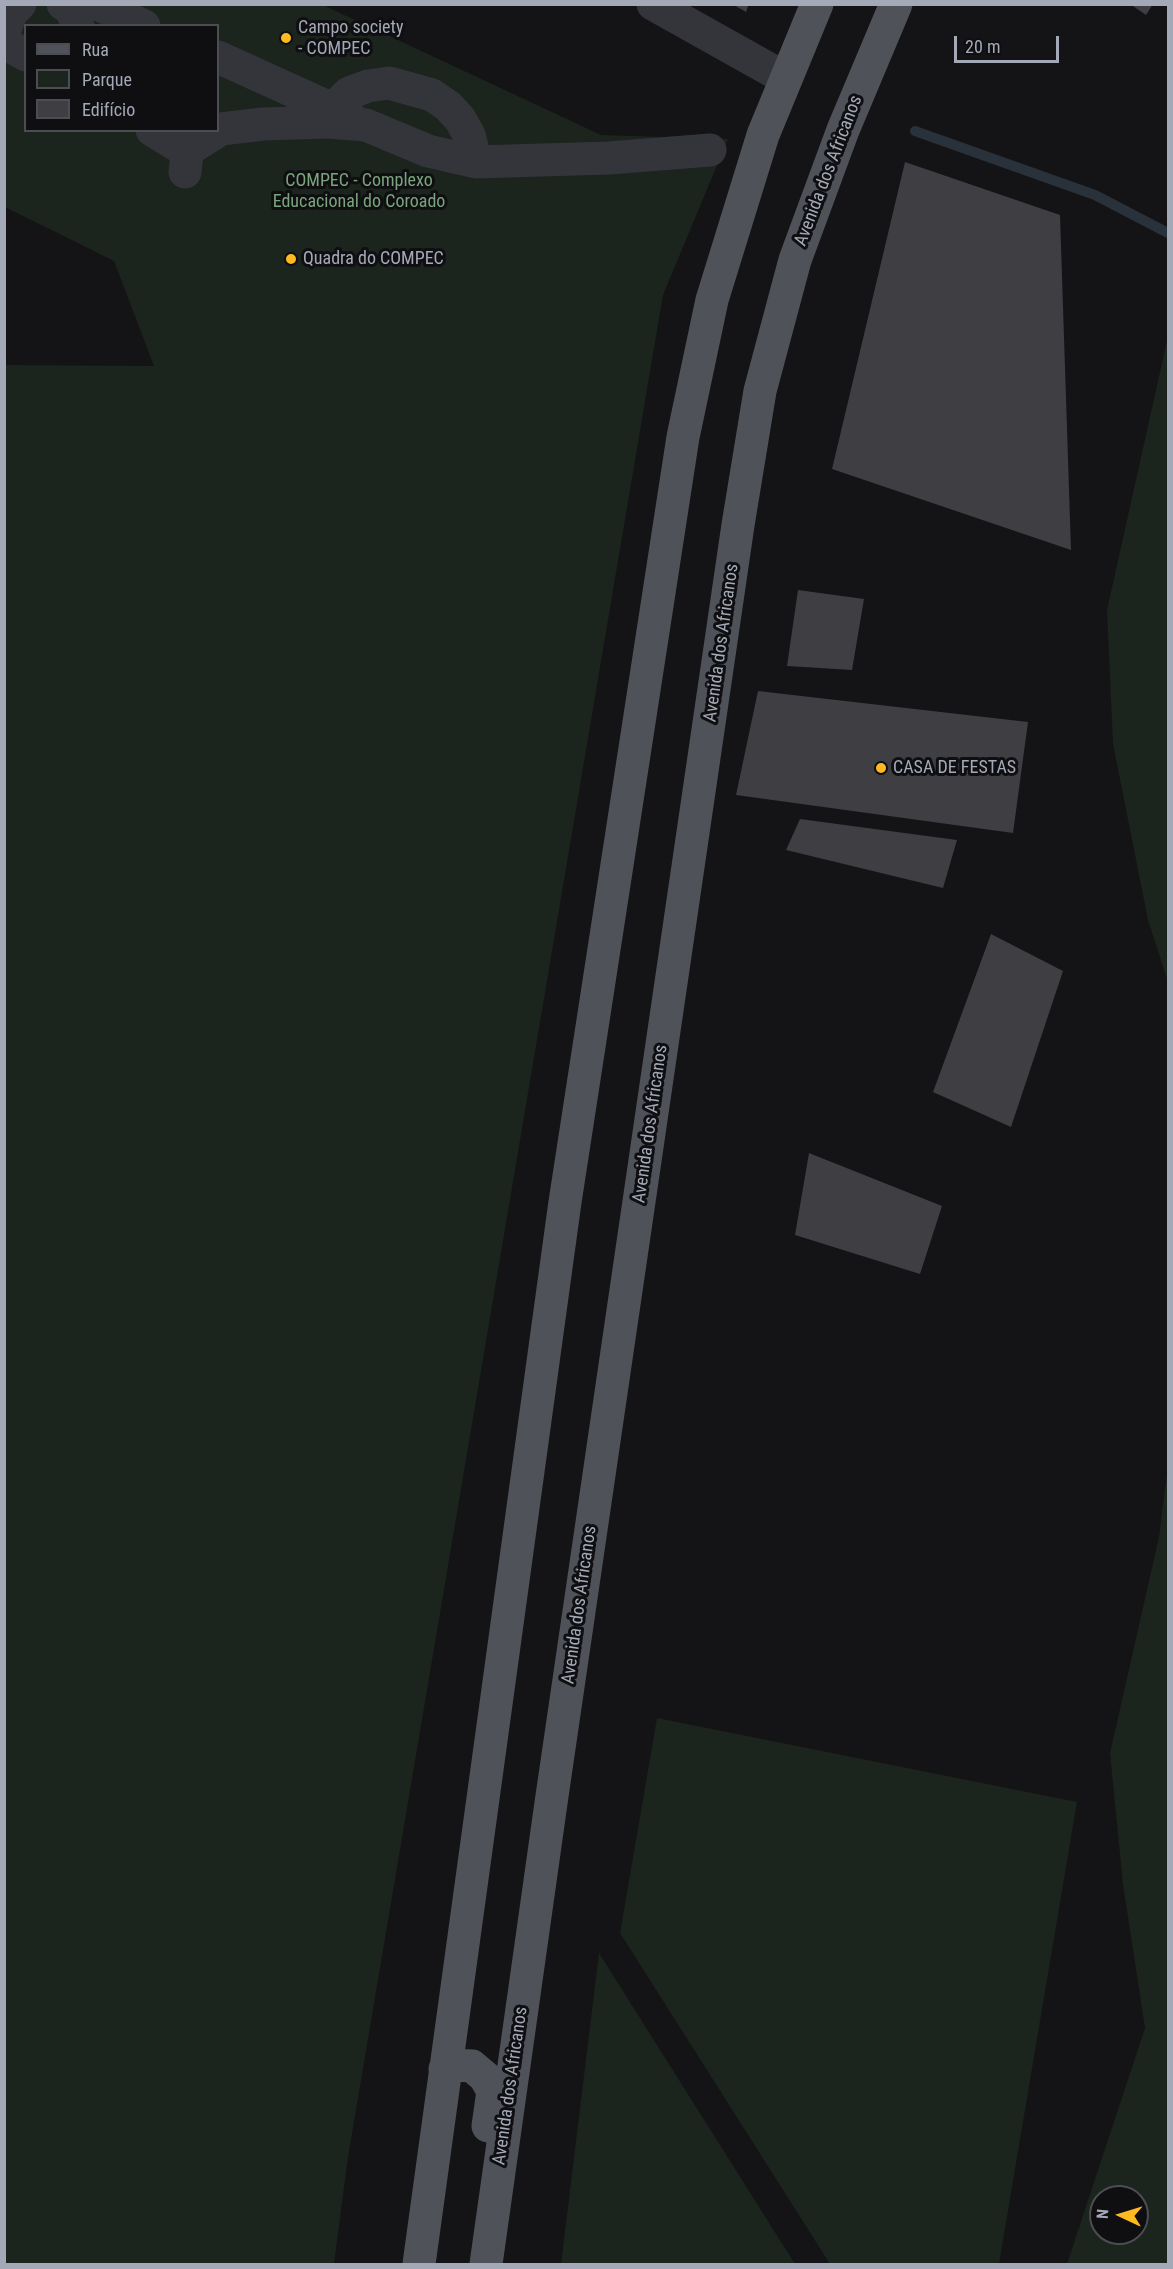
<!DOCTYPE html>
<meta charset="utf-8">
<style>
body{margin:0}
#map{position:relative;width:1173px;height:2269px;overflow:hidden;background:#141416;font-family:"Roboto Condensed",sans-serif}
canvas{display:block}
.frame{position:absolute;inset:0;border:6px solid #a4a9b7;pointer-events:none}
.legend{position:absolute;left:24px;top:24px;width:195px;height:108px;box-sizing:border-box;background:#0f0f11;border:2px solid #4b4d53;margin:0;padding:8px 10px;list-style:none;font-size:18px;color:#a4a9b7}
.legend li{display:flex;align-items:center;gap:12px;height:30px}
.legend b{width:30px;border:2px solid #4b4d53}
.north{position:absolute;left:1089px;top:2185px;width:60px;height:60px;box-sizing:border-box;background:#0f0f11;border:2px solid #4b4d53;border-radius:50%;rotate:274deg;font-size:16px;font-weight:700;line-height:24px;text-align:center;color:#a4a9b7}
.north::after{content:'';display:block;margin:auto;width:21px;height:27px;background:#ffba22;clip-path:polygon(50% 0,100% 100%,50% 72%,0 100%)}
.scale{position:absolute;left:954px;top:36px;width:105px;height:27px;box-sizing:border-box;border:3px solid #a4a9b7;border-top:0;padding-left:8px;font-size:18px;line-height:21px;white-space:nowrap;color:#a4a9b7;-webkit-text-stroke:4px #0f0f11;paint-order:stroke}
</style>
<div id="map">
<canvas width="1173" height="2269"></canvas>
<div class="frame"></div>
<ul class="legend">
<li><b style="height:8px;background:#50525a"></b>Rua</li>
<li><b style="height:16px;background:#1b241d"></b>Parque</li>
<li><b style="height:16px;background:#3e3e43"></b>Edifício</li>
</ul>
<div class="north">N</div>
<div class="scale">20 m</div>
</div>
<script>
const ctx = document.querySelector('canvas').getContext('2d');
ctx.lineJoin = 'round';
function fill(path, color) {
  ctx.fillStyle = color;
  ctx.fill(path, 'evenodd');
}
function poly(rows) {
  const path = new Path2D();
  for (const r of rows) {
    path.moveTo(r[0], r[1]);
    for (let i = 2; i < r.length; i += 2) path.lineTo(r[i], r[i + 1]);
  }
  return path;
}
function strokePath(path, color, width, dash) {
  ctx.strokeStyle = color;
  ctx.lineWidth = width;
  ctx.lineCap = dash ? 'butt' : 'round';
  ctx.setLineDash(dash || []);
  ctx.stroke(path);
}
function write(font, color, halo, rows, align = 'center') {
  ctx.font = font + ' "Roboto Condensed",sans-serif';
  ctx.lineWidth = 6;
  ctx.setLineDash([]);
  ctx.textBaseline = 'middle';
  ctx.strokeStyle = halo;
  ctx.fillStyle = color;
  for (const [text, x, y, turn = 0] of rows) {
    ctx.save();
    ctx.translate(x, y);
    ctx.rotate((+turn || 0) * Math.PI / 180);
    ctx.textAlign = isNaN(turn) ? turn : align;
    if (halo) ctx.strokeText(text, 0, 0);
    ctx.fillText(text, 0, 0);
    ctx.restore();
  }
}
fill(poly([
 [5,5,323,5,601,135,728,139,663,295,348,2157,334,2264,5,2264,4,365,154,366,114,261,5,207],
 [26,26,218,26,218,130,26,130],
 [1168,336,1168,982,1148,920,1113,744,1107,610],
 [1168,1465,1168,2264,1067,2264,1145,2028,1123,1884,1110,1753,1159,1537],
 [1101,2197,1137,2197,1137,2233,1101,2233],
 [657,1718,1077,1802,999,2264,830,2264,620,1933],
 [599,1953,795,2264,561,2264]
]), '#1b241d');
strokePath(poly([
 [915,131,1095,195,1168,233]
]), '#29323b', 10);
fill(poly([
 [732,4,749,4,746,12],
 [1130,4,1153,4,1146,15],
 [905,162,1060,215,1071,550,832,469],
 [798,590,864,599,852,670,787,666],
 [758,691,1028,722,1013,833,736,795],
 [800,819,957,840,943,888,786,850],
 [991,934,1063,971,1011,1127,933,1092],
 [809,1153,942,1206,920,1274,795,1235]
]), '#3e3e43');
strokePath(poly([
 [63,4,71,9,78,26],
 [98,4,144,26],
 [653,4,785,78],
 [4,32,11,13,20,4],
 [4,43,26,55],
 [218,57,350,117],
 [332,109,349,93,368,86,389,83,432,95,448,106,460,119,469,135,476,162],
 [152,130,183,149,187,154],
 [185,172,187,154,191,148,221,129,263,124,328,122,366,125,428,151,476,162,609,158,710,150]
]), '#34353b', 33);
strokePath(poly([
 [445,2069,454,2065,472,2066,485,2077,493,2091,488,2126],
 [419,2264,565,1202,683,437,712,300,763,135,817,4],
 [486,2264,552,1796,738,525,760,391,795,260,843,130,896,4]
]), '#50525a', 33);
for (const [x, y, r, color] of [
 [286,38,6,"#ffba22"],
 [291,259,6,"#ffba22"],
 [881,768,6,"#ffba22"]
]) {
  const dot = new Path2D();
  dot.arc(x, y, r, 0, 2 * Math.PI);
  ctx.fillStyle = color;
  ctx.fill(dot);
  strokePath(dot, '#0f0f11', 2);
}
write('18px', '#a4a9b7', '#0f0f11', [
 ["Campo society",298,28],
 ["- COMPEC",298,49],
 ["Quadra do COMPEC",303,259],
 ["CASA DE FESTAS",893,768]
], 'left');
write('18px', '#a4a9b7', '#0f0f11', [
 ["Avenida dos Africanos",829,171,-69],
 ["Avenida dos Africanos",722,643,-82],
 ["Avenida dos Africanos",651,1124,-82],
 ["Avenida dos Africanos",580,1605,-82],
 ["Avenida dos Africanos",511,2086,-82]
]);
write('18px', '#79a47d', '#0f0f11', [
 ["COMPEC - Complexo",359,181],
 ["Educacional do Coroado",359,202]
]);
</script>
